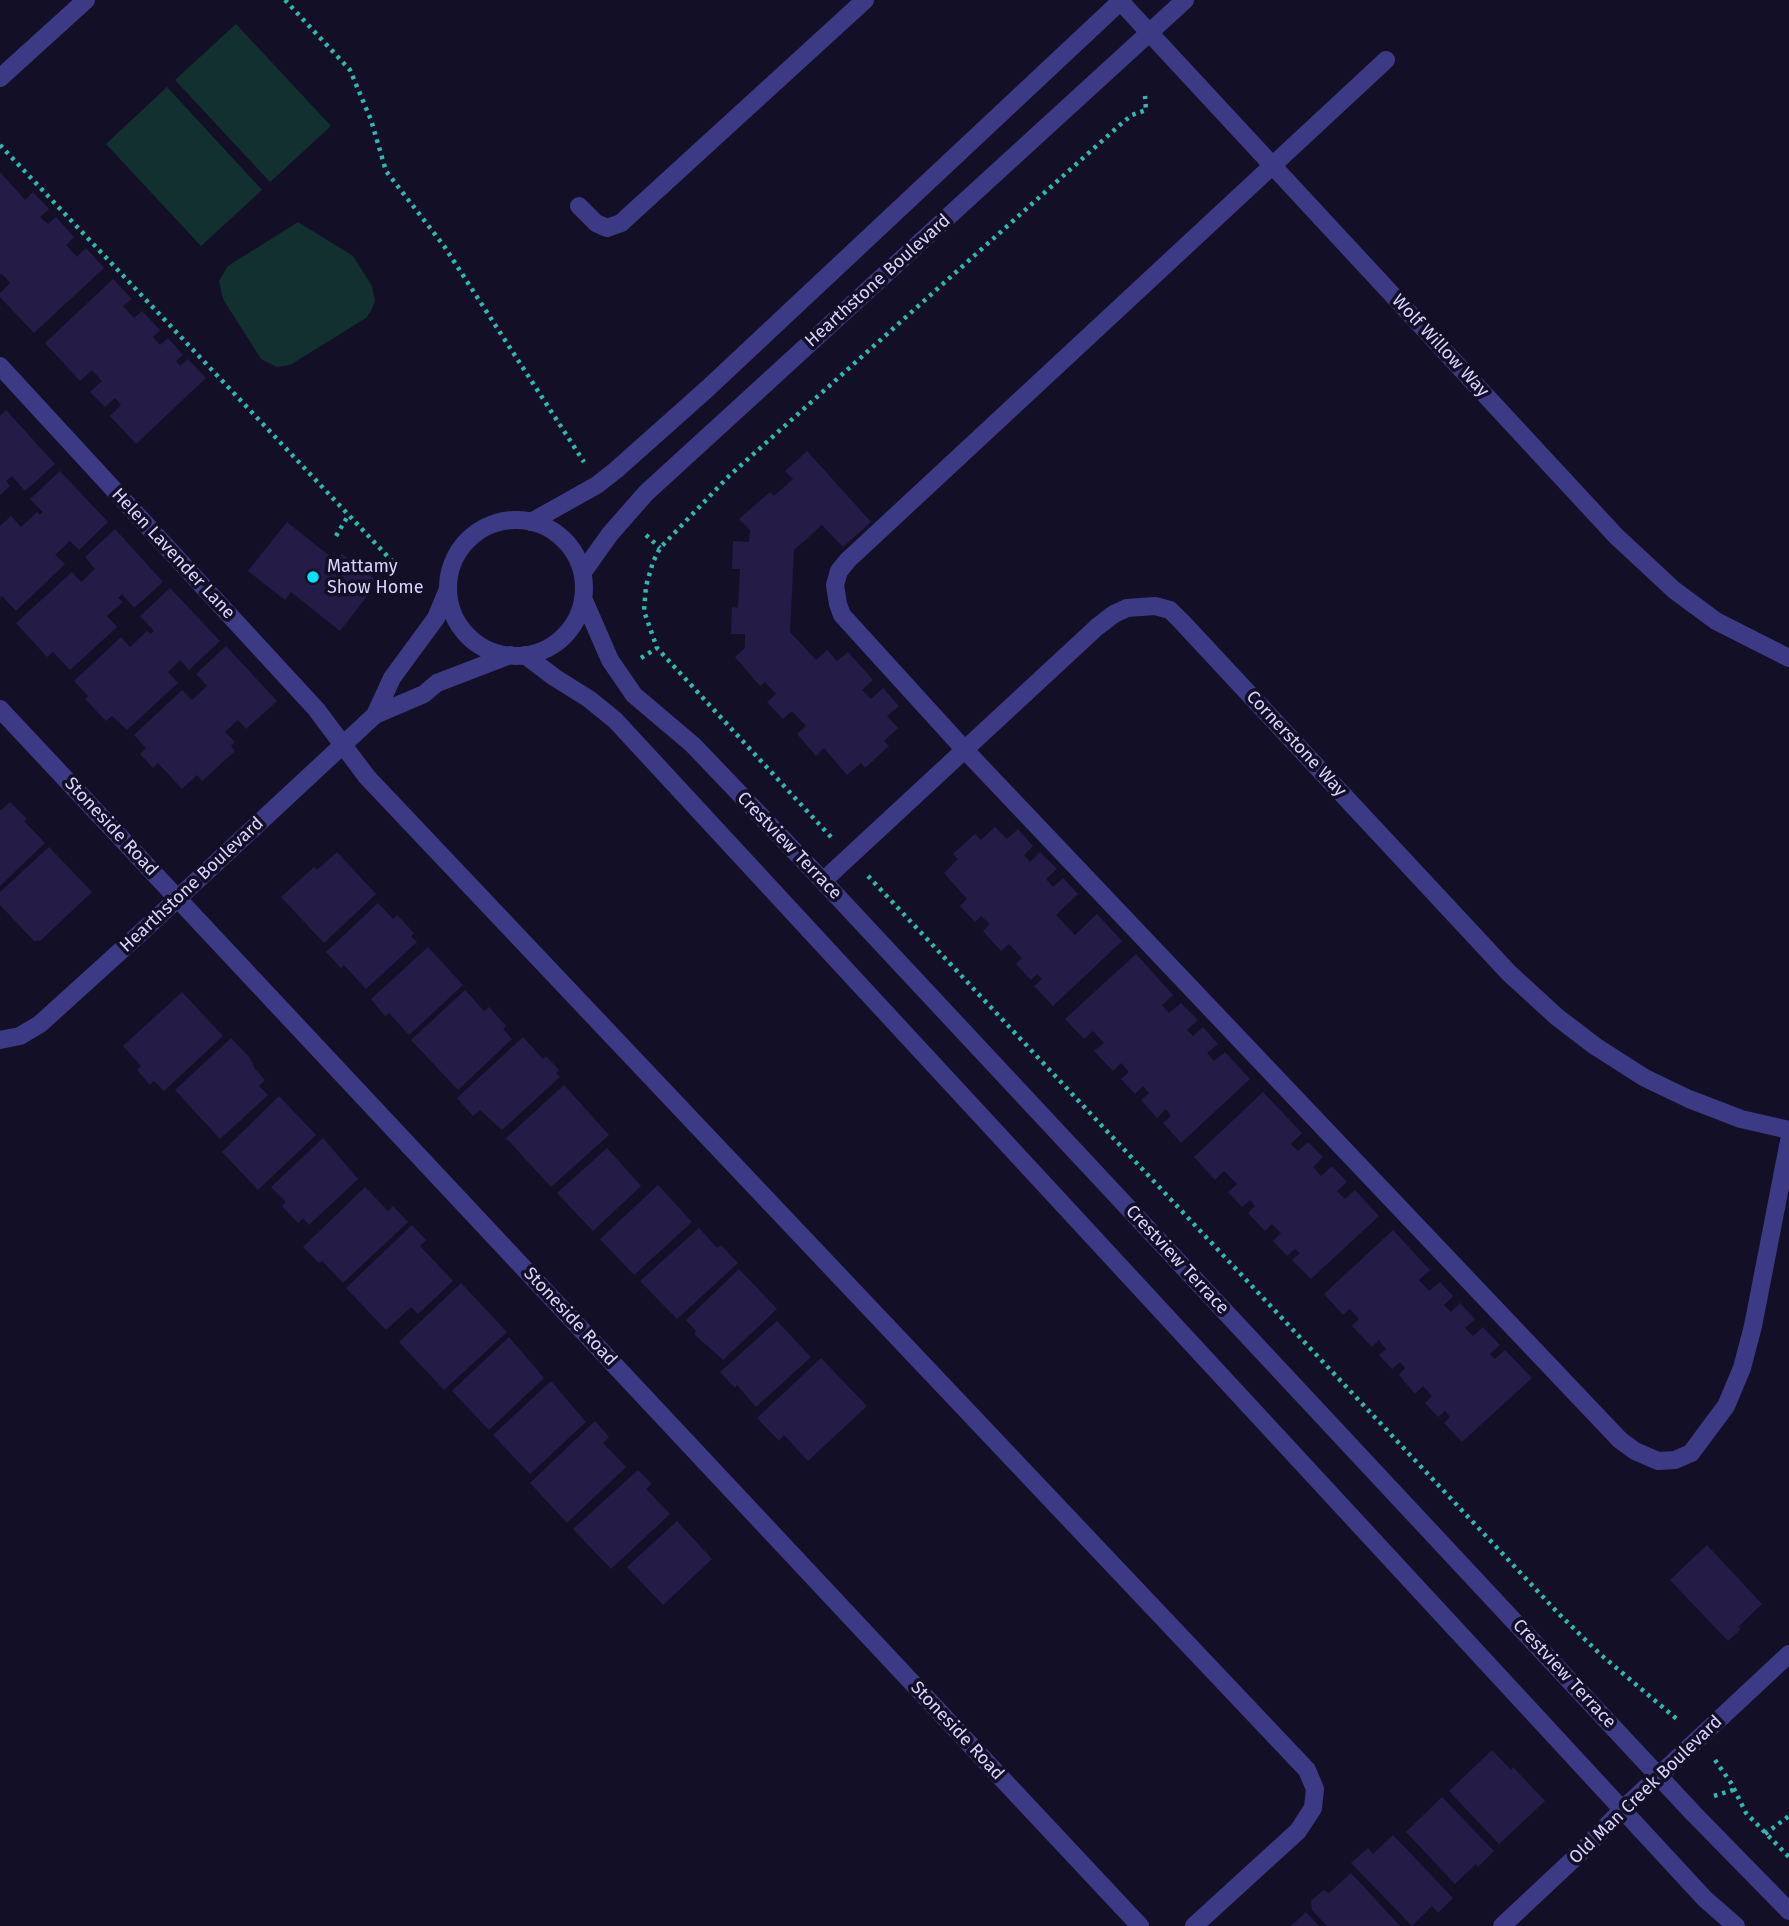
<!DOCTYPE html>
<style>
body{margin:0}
canvas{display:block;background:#130f26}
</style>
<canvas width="1789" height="1926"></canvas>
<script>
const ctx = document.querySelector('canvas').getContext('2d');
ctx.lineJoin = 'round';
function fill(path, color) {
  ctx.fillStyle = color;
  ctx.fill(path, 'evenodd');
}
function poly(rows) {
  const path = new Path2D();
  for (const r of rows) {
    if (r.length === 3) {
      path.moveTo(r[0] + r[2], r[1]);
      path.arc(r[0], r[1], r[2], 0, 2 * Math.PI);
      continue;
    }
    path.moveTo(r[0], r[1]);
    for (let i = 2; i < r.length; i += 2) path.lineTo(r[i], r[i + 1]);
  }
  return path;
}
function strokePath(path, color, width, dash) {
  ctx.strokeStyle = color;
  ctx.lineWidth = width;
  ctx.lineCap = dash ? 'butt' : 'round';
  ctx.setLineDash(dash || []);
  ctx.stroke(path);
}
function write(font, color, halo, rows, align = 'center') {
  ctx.font = font + ' "Fira Sans",sans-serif';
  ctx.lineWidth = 7;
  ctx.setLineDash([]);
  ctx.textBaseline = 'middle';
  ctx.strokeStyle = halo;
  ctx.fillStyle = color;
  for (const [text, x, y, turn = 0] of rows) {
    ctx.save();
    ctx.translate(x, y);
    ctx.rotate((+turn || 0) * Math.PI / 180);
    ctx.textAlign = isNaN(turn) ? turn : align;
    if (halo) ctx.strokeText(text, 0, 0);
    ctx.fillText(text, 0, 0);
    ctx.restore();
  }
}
fill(poly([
 [236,24,331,126,270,182,175,80],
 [167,87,262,190,201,246,106,144],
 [298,222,353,256,372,286,375,301,371,311,366,318,290,365,277,367,261,359,223,299,219,281,228,266]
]), '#12302f');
fill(poly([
 [0,172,25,200,33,192,49,209,40,217,48,224,56,217,74,237,66,245,77,257,86,248,104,268,34,333,0,297,0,293,10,283,2,274,0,275],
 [113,279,132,299,123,306,134,318,142,311,160,330,153,337,160,345,168,338,183,355,176,361,180,366,188,359,206,378,136,444,110,416,121,405,115,398,105,407,90,392,102,381,92,370,80,381,45,343],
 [6,410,55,464,25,491,12,476,6,481,10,486,0,495,0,416],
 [807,451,871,522,843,547,822,525,794,550,790,632,816,660,827,650,837,661,848,652,873,680,862,690,871,699,883,688,899,706,887,716,898,728,884,741,889,746,865,768,861,763,847,775,824,748,816,756,797,734,806,726,792,711,783,719,767,702,776,694,765,682,760,686,735,657,745,648,745,634,731,634,732,607,738,608,740,569,732,569,733,541,749,542,750,530,739,519,770,492,774,496,793,479,785,471],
 [60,471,108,522,79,550,70,541,55,555,65,564,16,611,2,596,0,598,0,526,11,516,21,527,37,512,40,515,43,512,30,499],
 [287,522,336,561,342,554,378,582,340,631,291,592,285,600,248,571],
 [115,529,163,582,134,608,122,594,118,598,123,602,107,616,117,627,70,670,53,652,47,657,16,623,72,572,81,582,95,569,85,557],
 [170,588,220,641,189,670,180,660,168,672,178,683,127,730,112,716,106,721,85,699,88,696,74,681,121,637,130,647,147,631,151,634,154,631,140,616],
 [226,646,277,701,246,729,238,720,225,732,235,742,231,746,235,751,202,781,197,775,182,789,158,763,153,768,140,754,146,748,134,735,182,690,192,700,207,686,196,674],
 [10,802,27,819,24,821,45,843,0,886,0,811],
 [995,827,1007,839,1018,829,1033,846,1024,855,1030,862,1040,852,1057,869,1046,879,1053,887,1063,878,1078,894,1056,915,1075,935,1097,914,1122,941,1053,1006,1034,986,1042,979,1037,974,1031,980,1016,964,1022,958,1009,944,1001,951,983,931,990,924,981,916,975,922,960,906,967,899,944,873,958,859,953,854,975,834,981,840],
 [49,847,92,892,40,941,38,940,35,942,0,905,0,892],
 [337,852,376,894,324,943,281,897,314,867,317,870],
 [378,903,393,919,397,915,414,933,411,936,417,942,366,989,344,965,341,968,326,952],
 [428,947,463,985,409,1035,389,1013,385,1016,371,999],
 [1136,954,1173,995,1162,1005,1169,1013,1181,1003,1198,1020,1187,1030,1193,1036,1203,1027,1218,1044,1207,1053,1214,1061,1225,1052,1250,1079,1181,1143,1163,1123,1171,1116,1166,1109,1157,1118,1141,1100,1149,1093,1143,1086,1135,1094,1121,1079,1129,1072,1121,1063,1113,1071,1094,1051,1104,1043,1093,1031,1084,1039,1065,1019],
 [465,990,484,1011,489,1007,506,1026,503,1029,512,1039,458,1090,411,1040],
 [182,992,223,1036,164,1091,154,1081,150,1085,137,1070,141,1066,123,1046],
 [523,1037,543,1059,546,1056,559,1070,556,1073,560,1077,502,1130,480,1110,473,1116,457,1098],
 [231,1038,250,1058,255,1069,265,1080,259,1086,268,1095,220,1139,175,1090],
 [564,1085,609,1135,551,1187,506,1138],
 [1263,1092,1302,1133,1291,1144,1298,1151,1308,1142,1323,1157,1313,1167,1321,1176,1332,1166,1347,1182,1337,1191,1345,1199,1355,1190,1379,1216,1311,1279,1292,1260,1300,1253,1295,1249,1287,1256,1273,1241,1281,1233,1272,1224,1265,1231,1248,1213,1255,1206,1250,1200,1242,1207,1228,1192,1237,1184,1224,1171,1215,1180,1194,1157],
 [279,1096,316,1135,258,1190,222,1152],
 [323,1138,358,1179,309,1225,303,1218,298,1223,282,1206,286,1202,271,1187],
 [607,1148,641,1186,593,1231,557,1193],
 [658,1185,692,1222,634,1275,600,1239],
 [365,1187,388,1211,393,1206,408,1222,343,1283,322,1261,319,1263,303,1247],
 [412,1225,426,1240,420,1246,453,1281,418,1314,411,1307,386,1330,346,1288],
 [699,1228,717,1248,721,1245,738,1263,677,1319,640,1281],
 [1393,1230,1430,1270,1419,1280,1429,1291,1440,1282,1453,1296,1444,1305,1451,1312,1460,1303,1475,1319,1465,1328,1473,1336,1483,1327,1500,1345,1490,1354,1495,1359,1505,1350,1532,1378,1462,1442,1444,1423,1450,1417,1445,1411,1438,1417,1425,1403,1432,1396,1423,1386,1415,1394,1399,1375,1405,1368,1400,1362,1392,1369,1379,1355,1386,1349,1379,1340,1372,1347,1352,1326,1359,1319,1350,1309,1343,1315,1324,1294],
 [739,1269,777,1309,723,1360,694,1334,696,1331,686,1320],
 [461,1283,507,1332,444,1390,399,1342],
 [777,1321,811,1357,756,1407,737,1385,735,1388,720,1372],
 [509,1337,544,1378,489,1430,452,1391],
 [821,1358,867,1406,808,1461,784,1435,779,1441,757,1418],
 [551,1381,586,1422,530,1474,493,1435],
 [595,1421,609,1437,603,1443,626,1467,567,1523,530,1483],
 [638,1470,652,1484,646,1489,670,1514,611,1569,573,1529],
 [677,1521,712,1559,663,1605,627,1567],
 [1707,1545,1762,1604,1738,1627,1741,1629,1728,1641,1670,1580],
 [1492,1750,1511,1770,1513,1767,1545,1801,1499,1844,1449,1791],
 [1442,1797,1494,1851,1478,1867,1476,1864,1455,1884,1406,1832],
 [1393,1835,1453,1898,1438,1913,1432,1906,1412,1926,1351,1863,1368,1848,1373,1854],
 [1351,1873,1400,1926,1327,1926,1312,1910,1311,1901,1323,1890,1329,1893],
 [1306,1912,1319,1926,1291,1926]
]), '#241b47');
strokePath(poly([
 [285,0,350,70,371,120,386,171,444,246,584,462],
 [0,145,392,561],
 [646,535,660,548],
 [336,536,348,516],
 [641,658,657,648],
 [831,837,657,648,644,611,646,586,653,562,660,548,729,476,1122,123,1132,115,1146,110,1145,96],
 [868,876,1559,1614,1601,1655,1678,1720],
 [1715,1760,1731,1783,1746,1813,1789,1857],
 [1714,1796,1733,1790],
 [1765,1834,1789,1816]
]), '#2fb8b0', 4.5, [3.5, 5]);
strokePath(poly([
 [1119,0,1616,536,1674,590,1716,621,1789,658],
 [1386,60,848,560,839,571,835,585,838,604,842,615,964,749,1620,1440,1635,1451,1658,1461,1675,1460,1691,1453,1726,1406,1742,1368,1753,1326,1789,1141],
 [0,78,86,0],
 [579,206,596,223,607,228,621,223,865,0],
 [0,366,316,709,367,777,1307,1770,1315,1789,1313,1808,1298,1831,1194,1926],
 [516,588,68],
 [531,522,597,485,616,470,707,389,1122,0],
 [583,572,610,534,646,493,1185,0],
 [583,598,610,660,634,695,693,745,823,881,1694,1814,1789,1911],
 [525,655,554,677,589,699,615,720,1705,1899,1736,1926],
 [0,709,1140,1926],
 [375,715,392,678,436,618,448,589],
 [823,881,1097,627,1114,614,1127,608,1155,606,1170,610,1182,622,1509,973,1557,1017,1595,1046,1645,1078,1689,1099,1741,1119,1789,1130],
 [0,1040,20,1036,40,1024,147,927,375,715,424,694,437,683,510,655],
 [1502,1926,1581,1852,1623,1809,1789,1654]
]), '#3d3a85', 18);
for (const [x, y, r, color] of [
 [313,577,7,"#00e5ff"]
]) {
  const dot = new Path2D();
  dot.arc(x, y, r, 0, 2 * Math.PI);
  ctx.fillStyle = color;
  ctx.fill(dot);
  strokePath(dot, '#130f26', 2.5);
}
write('18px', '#d9d4ff', '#130f26', [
 ["Hearthstone Boulevard",878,281,-42],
 ["Wolf Willow Way",1440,346,47],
 ["Helen Lavender Lane",173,554,47],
 ["Cornerstone Way",1296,744,47],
 ["Stoneside Road",111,827,47],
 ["Crestview Terrace",789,846,46],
 ["Hearthstone Boulevard",192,885,-43],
 ["Crestview Terrace",1177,1260,47],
 ["Stoneside Road",570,1317,47],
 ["Crestview Terrace",1564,1674,47],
 ["Stoneside Road",957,1731,47],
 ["Old Man Creek Boulevard",1646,1790,-44]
]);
write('18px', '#d9d4ff', '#130f26', [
 ["Mattamy",327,567],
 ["Show Home",327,588]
], 'left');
</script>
